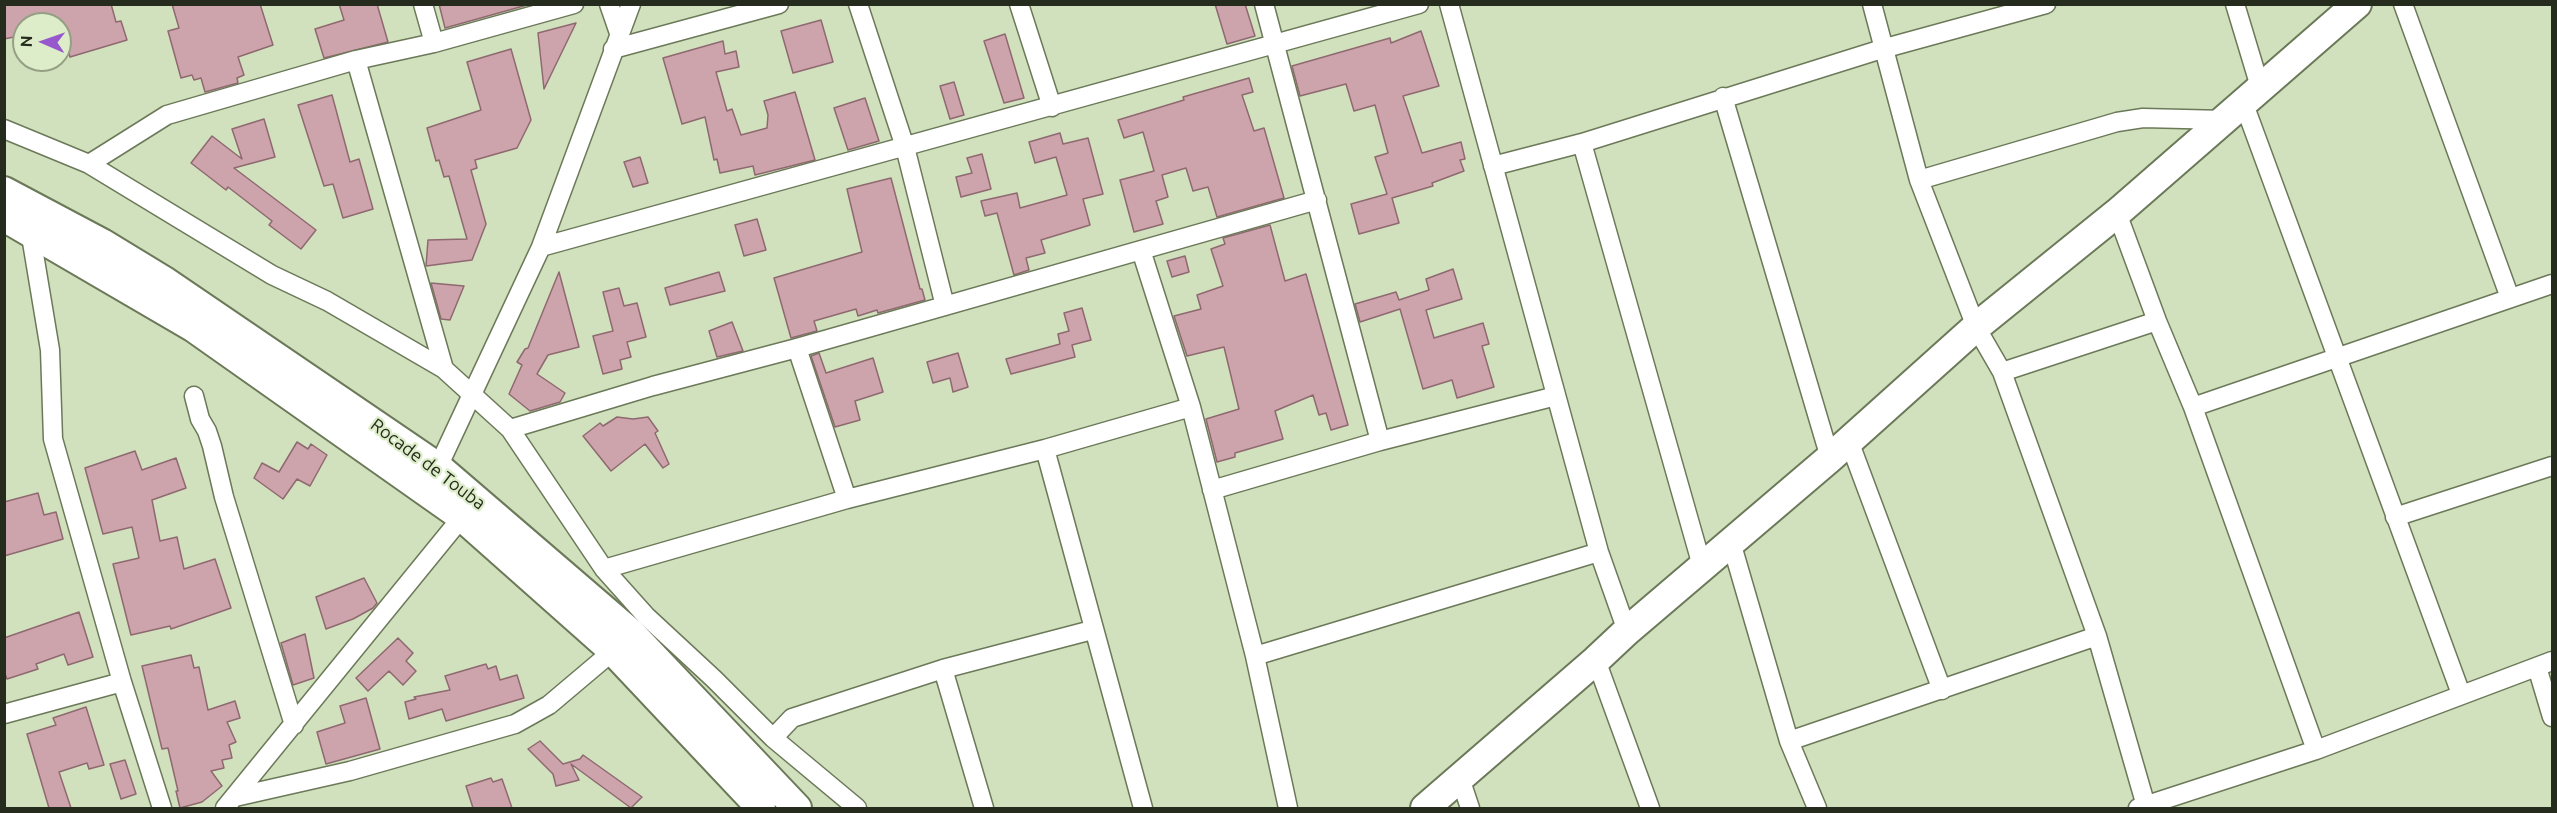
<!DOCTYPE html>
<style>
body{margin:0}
#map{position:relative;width:2557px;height:813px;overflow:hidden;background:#d1e0bd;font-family:Ubuntu,sans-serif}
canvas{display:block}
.frame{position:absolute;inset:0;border:6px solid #252b1d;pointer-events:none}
.north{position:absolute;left:12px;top:12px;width:60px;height:60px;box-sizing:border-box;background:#deedc9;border:2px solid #949f84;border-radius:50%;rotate:272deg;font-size:16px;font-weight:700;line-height:24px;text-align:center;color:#252b1d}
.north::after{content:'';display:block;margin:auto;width:21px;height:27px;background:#9758ce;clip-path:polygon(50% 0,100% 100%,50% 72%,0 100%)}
</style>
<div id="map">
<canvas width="2557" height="813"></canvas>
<div class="frame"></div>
<div class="north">N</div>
</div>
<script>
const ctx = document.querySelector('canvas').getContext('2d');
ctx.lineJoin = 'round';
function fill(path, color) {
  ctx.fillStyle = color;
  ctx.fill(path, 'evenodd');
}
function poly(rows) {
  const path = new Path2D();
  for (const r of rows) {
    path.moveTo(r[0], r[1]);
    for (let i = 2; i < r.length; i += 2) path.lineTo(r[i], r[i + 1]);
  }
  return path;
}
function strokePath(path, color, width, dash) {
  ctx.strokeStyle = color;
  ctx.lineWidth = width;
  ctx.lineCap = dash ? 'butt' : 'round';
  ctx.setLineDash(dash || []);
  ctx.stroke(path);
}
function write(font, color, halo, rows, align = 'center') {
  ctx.font = font + ' Ubuntu,sans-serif';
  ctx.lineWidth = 4.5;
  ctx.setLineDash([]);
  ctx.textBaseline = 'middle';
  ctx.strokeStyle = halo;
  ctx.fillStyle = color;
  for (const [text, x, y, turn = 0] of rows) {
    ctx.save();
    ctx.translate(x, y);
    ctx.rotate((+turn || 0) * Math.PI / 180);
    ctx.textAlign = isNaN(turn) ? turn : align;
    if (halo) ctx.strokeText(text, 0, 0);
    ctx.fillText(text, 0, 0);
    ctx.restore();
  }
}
const building = poly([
 [4,4,111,4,116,22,121,21,127,40,70,57,64,36,60,37,60,24,24,24,24,35,4,39,4,4],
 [172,4,260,4,273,45,238,57,244,75,237,78,238,83,205,92,201,78,194,80,192,75,181,78,168,31,179,28,172,4],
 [339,4,377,4,388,42,324,58,315,29,344,20,339,4],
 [439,4,527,4,527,5,445,28,439,4],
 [1215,4,1245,4,1255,36,1227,44,1215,4],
 [821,20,833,62,793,73,781,31,821,20],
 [576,23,544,89,538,33,576,23],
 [1421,31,1439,86,1403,96,1422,153,1461,142,1465,159,1460,160,1464,171,1432,183,1433,186,1392,198,1399,223,1359,234,1351,204,1387,194,1375,157,1388,153,1375,105,1354,111,1346,84,1300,96,1292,66,1390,38,1391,43,1421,31],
 [1005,34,1024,98,1004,103,984,41,1005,34],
 [723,41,725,54,736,51,739,67,716,72,727,111,732,109,741,135,767,128,768,115,764,101,795,92,815,160,755,175,753,166,720,173,717,159,714,160,705,117,682,124,663,58,723,41],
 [511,49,531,120,517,148,475,160,477,168,471,170,486,224,472,260,426,266,428,240,467,239,449,176,444,177,439,160,436,161,427,128,481,110,467,62,511,49],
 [1249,78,1253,92,1242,95,1254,131,1264,128,1284,198,1217,217,1208,187,1193,191,1186,168,1162,175,1168,197,1156,201,1163,224,1134,232,1120,180,1154,171,1143,132,1124,138,1118,120,1184,100,1183,97,1249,78],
 [954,82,964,115,950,119,940,86,954,82],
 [332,95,350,162,359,159,373,209,343,218,333,184,324,186,298,105,332,95],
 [865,98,879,141,848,150,834,108,865,98],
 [264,119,275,157,234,168,316,230,301,249,269,225,272,221,228,187,226,190,191,163,212,136,242,159,232,129,264,119],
 [1060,133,1063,144,1088,138,1103,194,1083,199,1090,225,1041,240,1045,253,1026,258,1029,270,1014,275,997,213,985,216,981,201,1017,193,1020,208,1067,195,1056,157,1035,163,1029,142,1060,133],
 [982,154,991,189,961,197,956,177,972,173,967,158,982,154],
 [640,157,648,183,633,187,624,162,640,157],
 [891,178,920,289,922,289,925,300,878,313,877,310,858,316,856,309,814,321,817,331,791,338,774,278,862,252,847,189,891,178],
 [757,219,766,250,744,256,735,225,757,219],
 [1270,225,1285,281,1306,274,1348,425,1331,430,1326,413,1319,415,1313,395,1275,411,1283,439,1235,453,1235,457,1217,462,1206,419,1239,409,1224,347,1187,356,1174,316,1201,309,1197,295,1223,286,1211,249,1225,244,1223,238,1270,225],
 [1185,256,1189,272,1172,277,1167,261,1185,256],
 [1453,269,1462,299,1426,310,1434,338,1483,323,1489,344,1482,346,1494,387,1457,398,1452,380,1423,389,1400,309,1360,322,1355,304,1396,292,1399,300,1429,290,1426,279,1453,269],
 [559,272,579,347,548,355,537,374,565,393,560,402,530,411,509,394,522,365,517,362,525,349,528,348,559,272],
 [719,272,725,291,670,305,665,288,719,272],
 [431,283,464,286,450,320,441,319,431,283],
 [619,288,624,306,637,303,646,337,627,342,631,357,620,360,622,369,603,374,593,336,613,331,603,292,619,288],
 [1082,308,1091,340,1072,345,1075,357,1011,374,1006,359,1060,344,1058,334,1069,331,1064,313,1082,308],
 [732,322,743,351,717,357,709,331,732,322],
 [819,353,826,373,873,358,883,392,855,401,860,420,835,427,811,356,819,353],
 [958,353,968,387,953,392,950,378,933,383,927,362,958,353],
 [617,417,633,419,648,417,658,431,655,433,669,464,663,468,645,444,611,471,583,436,600,423,603,426,617,417],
 [297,442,308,449,311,444,327,455,310,486,297,479,283,499,254,478,262,463,279,472,297,442],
 [135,451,142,470,176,458,186,488,152,500,160,541,177,537,184,569,215,559,231,608,171,629,170,626,131,635,113,564,139,558,132,527,103,534,85,468,135,451],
 [38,493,44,515,56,512,63,539,4,556,4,502,38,493],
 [364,578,377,603,373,608,353,619,326,629,316,597,364,578],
 [79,612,93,657,68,665,64,654,36,664,38,669,7,679,4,671,4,638,79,612],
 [305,634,314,678,293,685,281,643,305,634],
 [398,638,413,653,406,661,416,671,403,685,389,671,368,691,356,678,398,638],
 [191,655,194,668,199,667,208,710,235,701,240,718,227,722,236,742,229,745,232,758,222,760,224,768,211,771,222,786,202,802,180,808,176,791,178,791,168,748,162,749,142,666,191,655],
 [486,664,488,669,496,666,500,680,517,675,524,698,446,721,442,709,409,719,405,702,416,699,414,697,450,690,445,676,486,664],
 [366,698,380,749,326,764,317,732,345,723,340,706,366,698],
 [86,707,104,765,89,769,87,763,59,772,71,808,49,808,27,734,56,725,53,718,86,707],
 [540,741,563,764,580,759,583,755,642,797,631,808,571,764,579,780,556,786,553,774,528,749,540,741],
 [125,760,136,794,121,799,110,764,125,760],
 [491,778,493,782,502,779,512,808,473,808,466,786,491,778]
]);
fill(building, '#cea4ac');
strokePath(building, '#8f6970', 1.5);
const minor = poly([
 [423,4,434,43],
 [609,4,619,33],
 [858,4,905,147,945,306],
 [1019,4,1052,107],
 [1264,4,1380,441],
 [1449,4,1599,552,1627,631],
 [1872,4,1919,180,1976,327,2002,372,2097,636,2146,806],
 [2235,4,2260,87],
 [2403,4,2510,298],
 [613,49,779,4],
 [356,60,444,369],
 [1723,97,1830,458],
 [2244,104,2461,694],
 [4,129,89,164,272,275,327,301,444,369,510,429,604,569,646,616,714,679,773,738,857,808],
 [1582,143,1702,566],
 [89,164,167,115,356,60,434,43,574,4],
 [1493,166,1582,143,1882,49,2046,4],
 [1919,180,2117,122,2143,118,2225,120],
 [2117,213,2157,321,2193,407,2316,750],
 [30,230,50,350,53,439,122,682,162,808],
 [541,247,1419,4],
 [1141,250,1191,407,1255,656,1288,808],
 [797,348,847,499],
 [2002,372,2157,321],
 [194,396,200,419,207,431,212,446,224,497,294,725],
 [2193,407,2552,284],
 [510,429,653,386,797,348,1317,200],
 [1849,441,1942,690],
 [1045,449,1143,808],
 [438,467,541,247,631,4],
 [1212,490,1380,441,1556,396],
 [2395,517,2552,466],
 [1731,542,1789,741,1817,808],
 [604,569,847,499,1045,449,1191,407],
 [1255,656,1599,552],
 [1596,660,1650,808],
 [2537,667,2552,717],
 [943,669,984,808],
 [4,714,122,682],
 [773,738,792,718,943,669,1092,630],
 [1789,741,2097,636],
 [1460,778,1470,808],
 [235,797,350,771,515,724,549,705,613,651],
 [225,808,462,517],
 [2138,808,2316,750,2552,661]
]);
const primary = poly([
 [4,191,102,243,166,282,438,467,630,632,797,808],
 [4,217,194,328,462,517,613,651,761,808],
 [1425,808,1596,660,1627,631,1830,458,1976,327,2117,213,2357,4]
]);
strokePath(minor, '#6b7959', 21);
strokePath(primary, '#6b7959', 32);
strokePath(minor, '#fff', 18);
strokePath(primary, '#fff', 28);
write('18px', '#252b1d', '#deedc9', [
 ["Rocade de Touba",428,464,37]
]);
</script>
